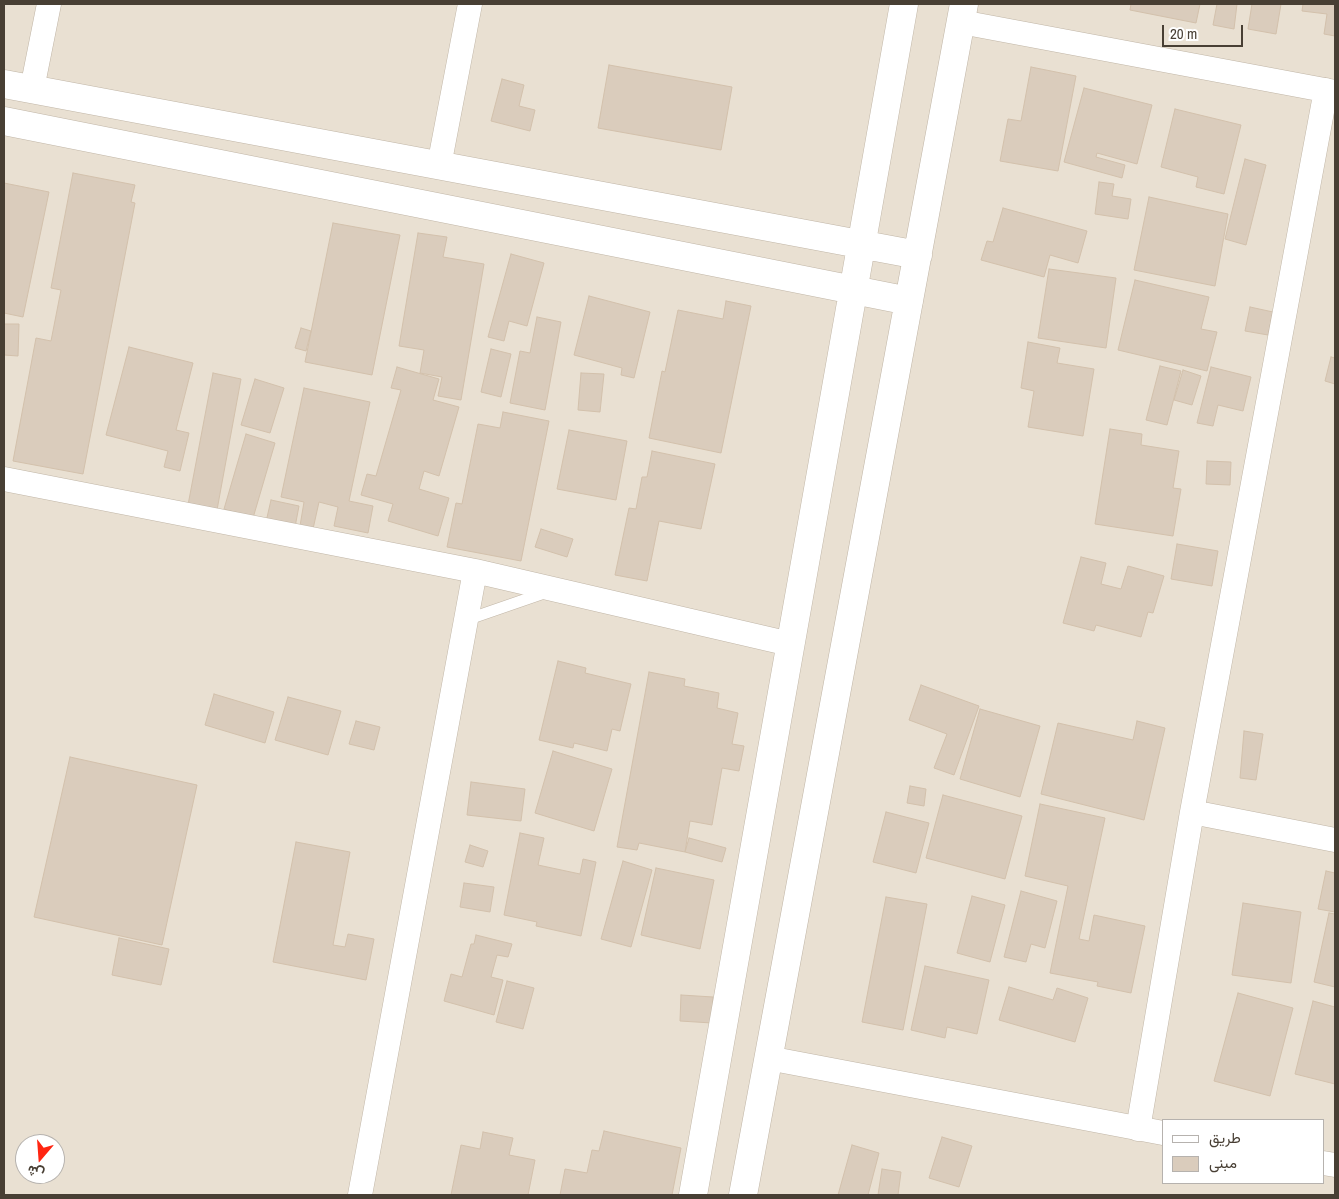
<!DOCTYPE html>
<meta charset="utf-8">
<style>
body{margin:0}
#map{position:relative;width:1339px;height:1199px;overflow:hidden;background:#f4efe5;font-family:"Archivo Narrow",Vazirmatn,sans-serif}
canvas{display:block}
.frame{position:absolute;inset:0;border:5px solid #483f34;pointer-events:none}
.legend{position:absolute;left:1162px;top:1119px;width:162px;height:65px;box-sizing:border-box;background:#fff;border:1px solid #b6b2ae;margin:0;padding:6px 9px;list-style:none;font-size:15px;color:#483f34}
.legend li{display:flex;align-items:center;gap:10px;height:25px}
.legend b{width:25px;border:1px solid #b6b2ae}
.north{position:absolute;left:15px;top:1134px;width:50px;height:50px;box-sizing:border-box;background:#fff;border:1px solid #b6b2ae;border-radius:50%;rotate:198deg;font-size:14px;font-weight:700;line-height:20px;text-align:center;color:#483f34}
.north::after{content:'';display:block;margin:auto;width:18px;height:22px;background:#ff2511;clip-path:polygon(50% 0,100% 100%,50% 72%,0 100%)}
.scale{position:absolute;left:1162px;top:25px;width:81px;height:22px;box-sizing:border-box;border:2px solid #483f34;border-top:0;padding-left:6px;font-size:15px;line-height:18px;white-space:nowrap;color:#483f34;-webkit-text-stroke:4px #fff;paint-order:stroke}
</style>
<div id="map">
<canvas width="1339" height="1199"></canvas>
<div class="frame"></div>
<ul class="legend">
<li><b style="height:6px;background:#fff"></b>طريق</li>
<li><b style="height:14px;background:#daccbc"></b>مبنى</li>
</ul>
<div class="north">ش</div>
<div class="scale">20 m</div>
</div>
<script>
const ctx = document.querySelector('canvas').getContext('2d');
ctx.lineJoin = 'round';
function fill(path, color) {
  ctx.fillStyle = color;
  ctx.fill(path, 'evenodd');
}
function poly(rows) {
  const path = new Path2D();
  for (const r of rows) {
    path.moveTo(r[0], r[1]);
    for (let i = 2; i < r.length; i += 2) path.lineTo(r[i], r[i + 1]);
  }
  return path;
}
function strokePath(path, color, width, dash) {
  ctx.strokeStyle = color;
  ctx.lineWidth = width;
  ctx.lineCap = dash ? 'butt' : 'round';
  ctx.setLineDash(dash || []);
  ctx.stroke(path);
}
fill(poly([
 [4,4,1335,4,1335,1195,4,1195],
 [1163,1120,1323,1120,1323,1183,1163,1183],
 [25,1144,55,1144,55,1174,25,1174]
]), '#e9e0d2');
const building = poly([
 [1131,4,1200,4,1196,23,1130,10,1131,4],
 [1217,4,1237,4,1234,29,1213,25,1217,4],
 [1252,4,1281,4,1276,34,1248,29,1252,4],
 [1303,4,1335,4,1335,36,1324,34,1327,14,1302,11,1303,4],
 [609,65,732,87,721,150,598,128,609,65],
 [1031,67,1076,76,1058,171,1000,161,1008,119,1021,121,1031,67],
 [502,79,524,85,519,106,535,110,530,131,491,121,502,79],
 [1084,88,1152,105,1137,164,1097,153,1096,157,1125,165,1122,178,1064,162,1084,88],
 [1175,109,1241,125,1224,194,1196,187,1198,177,1161,167,1175,109],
 [1245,159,1266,165,1246,245,1225,239,1245,159],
 [73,173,135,185,131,202,135,203,83,474,13,461,36,338,51,341,61,290,51,288,73,173],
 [1099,182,1114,184,1112,196,1131,199,1128,219,1095,214,1099,182],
 [4,183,49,192,23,317,4,313,4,183],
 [1149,197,1228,214,1215,286,1134,270,1149,197],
 [1003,208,1087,231,1078,263,1050,255,1044,277,981,260,987,241,993,242,1003,208],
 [333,223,400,235,372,375,305,362,333,223],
 [418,233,447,237,443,257,484,264,461,400,438,396,442,377,420,373,424,350,399,346,418,233],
 [511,254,544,263,527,326,509,321,504,341,488,337,511,254],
 [1049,269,1116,278,1106,348,1038,338,1049,269],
 [1135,280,1209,297,1201,329,1217,332,1207,371,1118,350,1135,280],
 [589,296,650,312,634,378,621,375,622,368,574,355,589,296],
 [726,301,751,306,721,453,649,438,662,371,665,372,678,310,723,319,726,301],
 [1250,307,1273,312,1268,335,1245,331,1250,307],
 [537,317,561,322,545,410,510,403,520,351,530,353,537,317],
 [4,324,19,324,18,356,4,355,4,324],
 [301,328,311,331,306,351,295,348,301,328],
 [1028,342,1060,348,1057,363,1094,369,1083,436,1028,427,1034,391,1021,388,1028,342],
 [129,347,193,363,176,430,189,433,180,471,164,467,168,451,106,435,129,347],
 [491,349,511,354,501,397,481,392,491,349],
 [1331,357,1335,358,1335,384,1325,381,1331,357],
 [1160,366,1181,371,1167,425,1146,420,1160,366],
 [397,367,439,379,433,400,459,407,439,476,424,471,419,489,449,498,438,536,388,521,393,504,361,495,367,474,376,476,401,390,391,388,397,367],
 [1211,367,1251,377,1243,411,1218,405,1213,426,1197,423,1211,367],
 [1183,370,1201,376,1192,405,1174,400,1183,370],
 [213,373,241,379,217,510,188,505,213,373],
 [581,373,604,374,600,412,578,410,581,373],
 [255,379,284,388,270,433,241,425,255,379],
 [304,388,370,402,349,501,373,506,368,533,334,526,338,507,319,502,313,529,300,526,304,502,281,497,304,388],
 [503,412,549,421,521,561,447,547,456,503,462,504,478,424,500,428,503,412],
 [1110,429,1142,434,1141,445,1179,451,1173,488,1181,489,1173,536,1095,524,1110,429],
 [569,430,627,441,616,500,557,489,569,430],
 [246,434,275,443,253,518,224,509,246,434],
 [652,451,715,464,701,529,659,521,647,581,615,575,629,508,636,509,642,477,647,477,652,451],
 [1207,461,1231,462,1230,485,1206,484,1207,461],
 [271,500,299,506,295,527,266,522,271,500],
 [541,529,573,539,567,557,535,547,541,529],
 [1177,544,1218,551,1212,586,1171,579,1177,544],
 [1081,557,1106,563,1101,584,1121,589,1128,566,1164,576,1153,613,1148,612,1141,637,1096,625,1094,631,1063,623,1081,557],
 [558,661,586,668,585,673,631,684,620,731,612,729,607,751,574,743,573,748,539,740,558,661],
 [649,672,685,679,684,686,719,693,717,708,738,713,732,744,744,746,739,771,722,768,712,825,690,821,685,852,639,843,637,850,617,847,649,672],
 [921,685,979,706,954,775,934,768,947,734,909,720,921,685],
 [214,694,274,712,265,743,205,725,214,694],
 [288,697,341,711,328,755,275,740,288,697],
 [980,709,1040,726,1020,797,960,779,980,709],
 [356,721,380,727,374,750,349,744,356,721],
 [1137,721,1165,728,1144,820,1041,794,1058,723,1133,740,1137,721],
 [1244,731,1263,734,1256,780,1240,778,1244,731],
 [553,751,612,769,594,831,535,813,553,751],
 [70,757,197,785,162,945,34,917,70,757],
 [471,782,525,789,521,821,467,815,471,782],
 [910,786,926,789,924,806,907,803,910,786],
 [943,795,1022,816,1005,879,926,858,943,795],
 [1040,804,1105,818,1079,939,1089,941,1094,915,1145,926,1131,993,1097,986,1098,982,1050,973,1068,886,1025,876,1040,804],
 [886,812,929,823,916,873,873,862,886,812],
 [520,833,544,838,538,865,580,874,583,859,596,862,581,936,536,926,537,922,504,915,520,833],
 [689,838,726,848,722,862,685,852,689,838],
 [296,842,350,852,333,945,345,947,348,934,374,939,366,980,273,962,296,842],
 [470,845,488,851,483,867,465,862,470,845],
 [623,861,652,870,631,947,601,939,623,861],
 [656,868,714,880,700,949,641,935,656,868],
 [1326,871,1335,873,1335,912,1318,909,1326,871],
 [464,883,494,887,490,912,460,907,464,883],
 [1021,891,1057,901,1045,948,1031,944,1026,962,1004,957,1021,891],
 [972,896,1005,905,990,962,957,953,972,896],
 [886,897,927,904,903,1030,862,1022,886,897],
 [1243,903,1301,912,1291,983,1232,975,1243,903],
 [1329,913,1335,914,1335,987,1314,982,1329,913],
 [476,935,512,944,508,957,497,955,491,977,503,980,494,1015,444,1001,451,974,462,977,471,944,474,944,476,935],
 [119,938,169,949,161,985,112,975,119,938],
 [925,966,989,980,977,1034,947,1027,945,1038,911,1030,925,966],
 [507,981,534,988,523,1029,496,1022,507,981],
 [1009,987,1053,1000,1057,988,1088,998,1075,1042,999,1020,1009,987],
 [1238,993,1293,1008,1270,1096,1214,1081,1238,993],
 [681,995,713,997,712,1023,680,1021,681,995],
 [1313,1001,1335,1007,1335,1084,1295,1074,1313,1001],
 [604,1131,681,1148,672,1195,560,1195,565,1169,587,1173,592,1150,599,1151,604,1131],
 [483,1132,513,1138,509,1155,535,1160,528,1195,451,1195,461,1145,480,1149,483,1132],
 [942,1137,972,1146,959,1187,929,1178,942,1137],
 [852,1145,879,1153,868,1195,838,1195,852,1145],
 [882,1169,901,1172,898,1195,878,1195,882,1169]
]);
fill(building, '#daccbc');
strokePath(building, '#d3c1ac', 1);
const service = poly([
 [466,620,547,592]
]);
const minor = poly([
 [961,22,1335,92],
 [32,89,49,4],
 [439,166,470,4],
 [4,479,475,571,790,644],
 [1192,812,1335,840],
 [768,1058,1163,1133],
 [1138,1129,1192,812,1326,90],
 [1323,1163,1335,1165],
 [360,1195,475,571]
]);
const tertiary = poly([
 [4,84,918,255],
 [4,121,909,301],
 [693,1195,904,4],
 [743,1195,964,4]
]);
strokePath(service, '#c1b6a7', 12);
strokePath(minor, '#c1b6a7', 25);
strokePath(tertiary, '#c1b6a7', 29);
strokePath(service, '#fff', 11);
strokePath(minor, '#fff', 24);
strokePath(tertiary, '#fff', 28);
</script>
